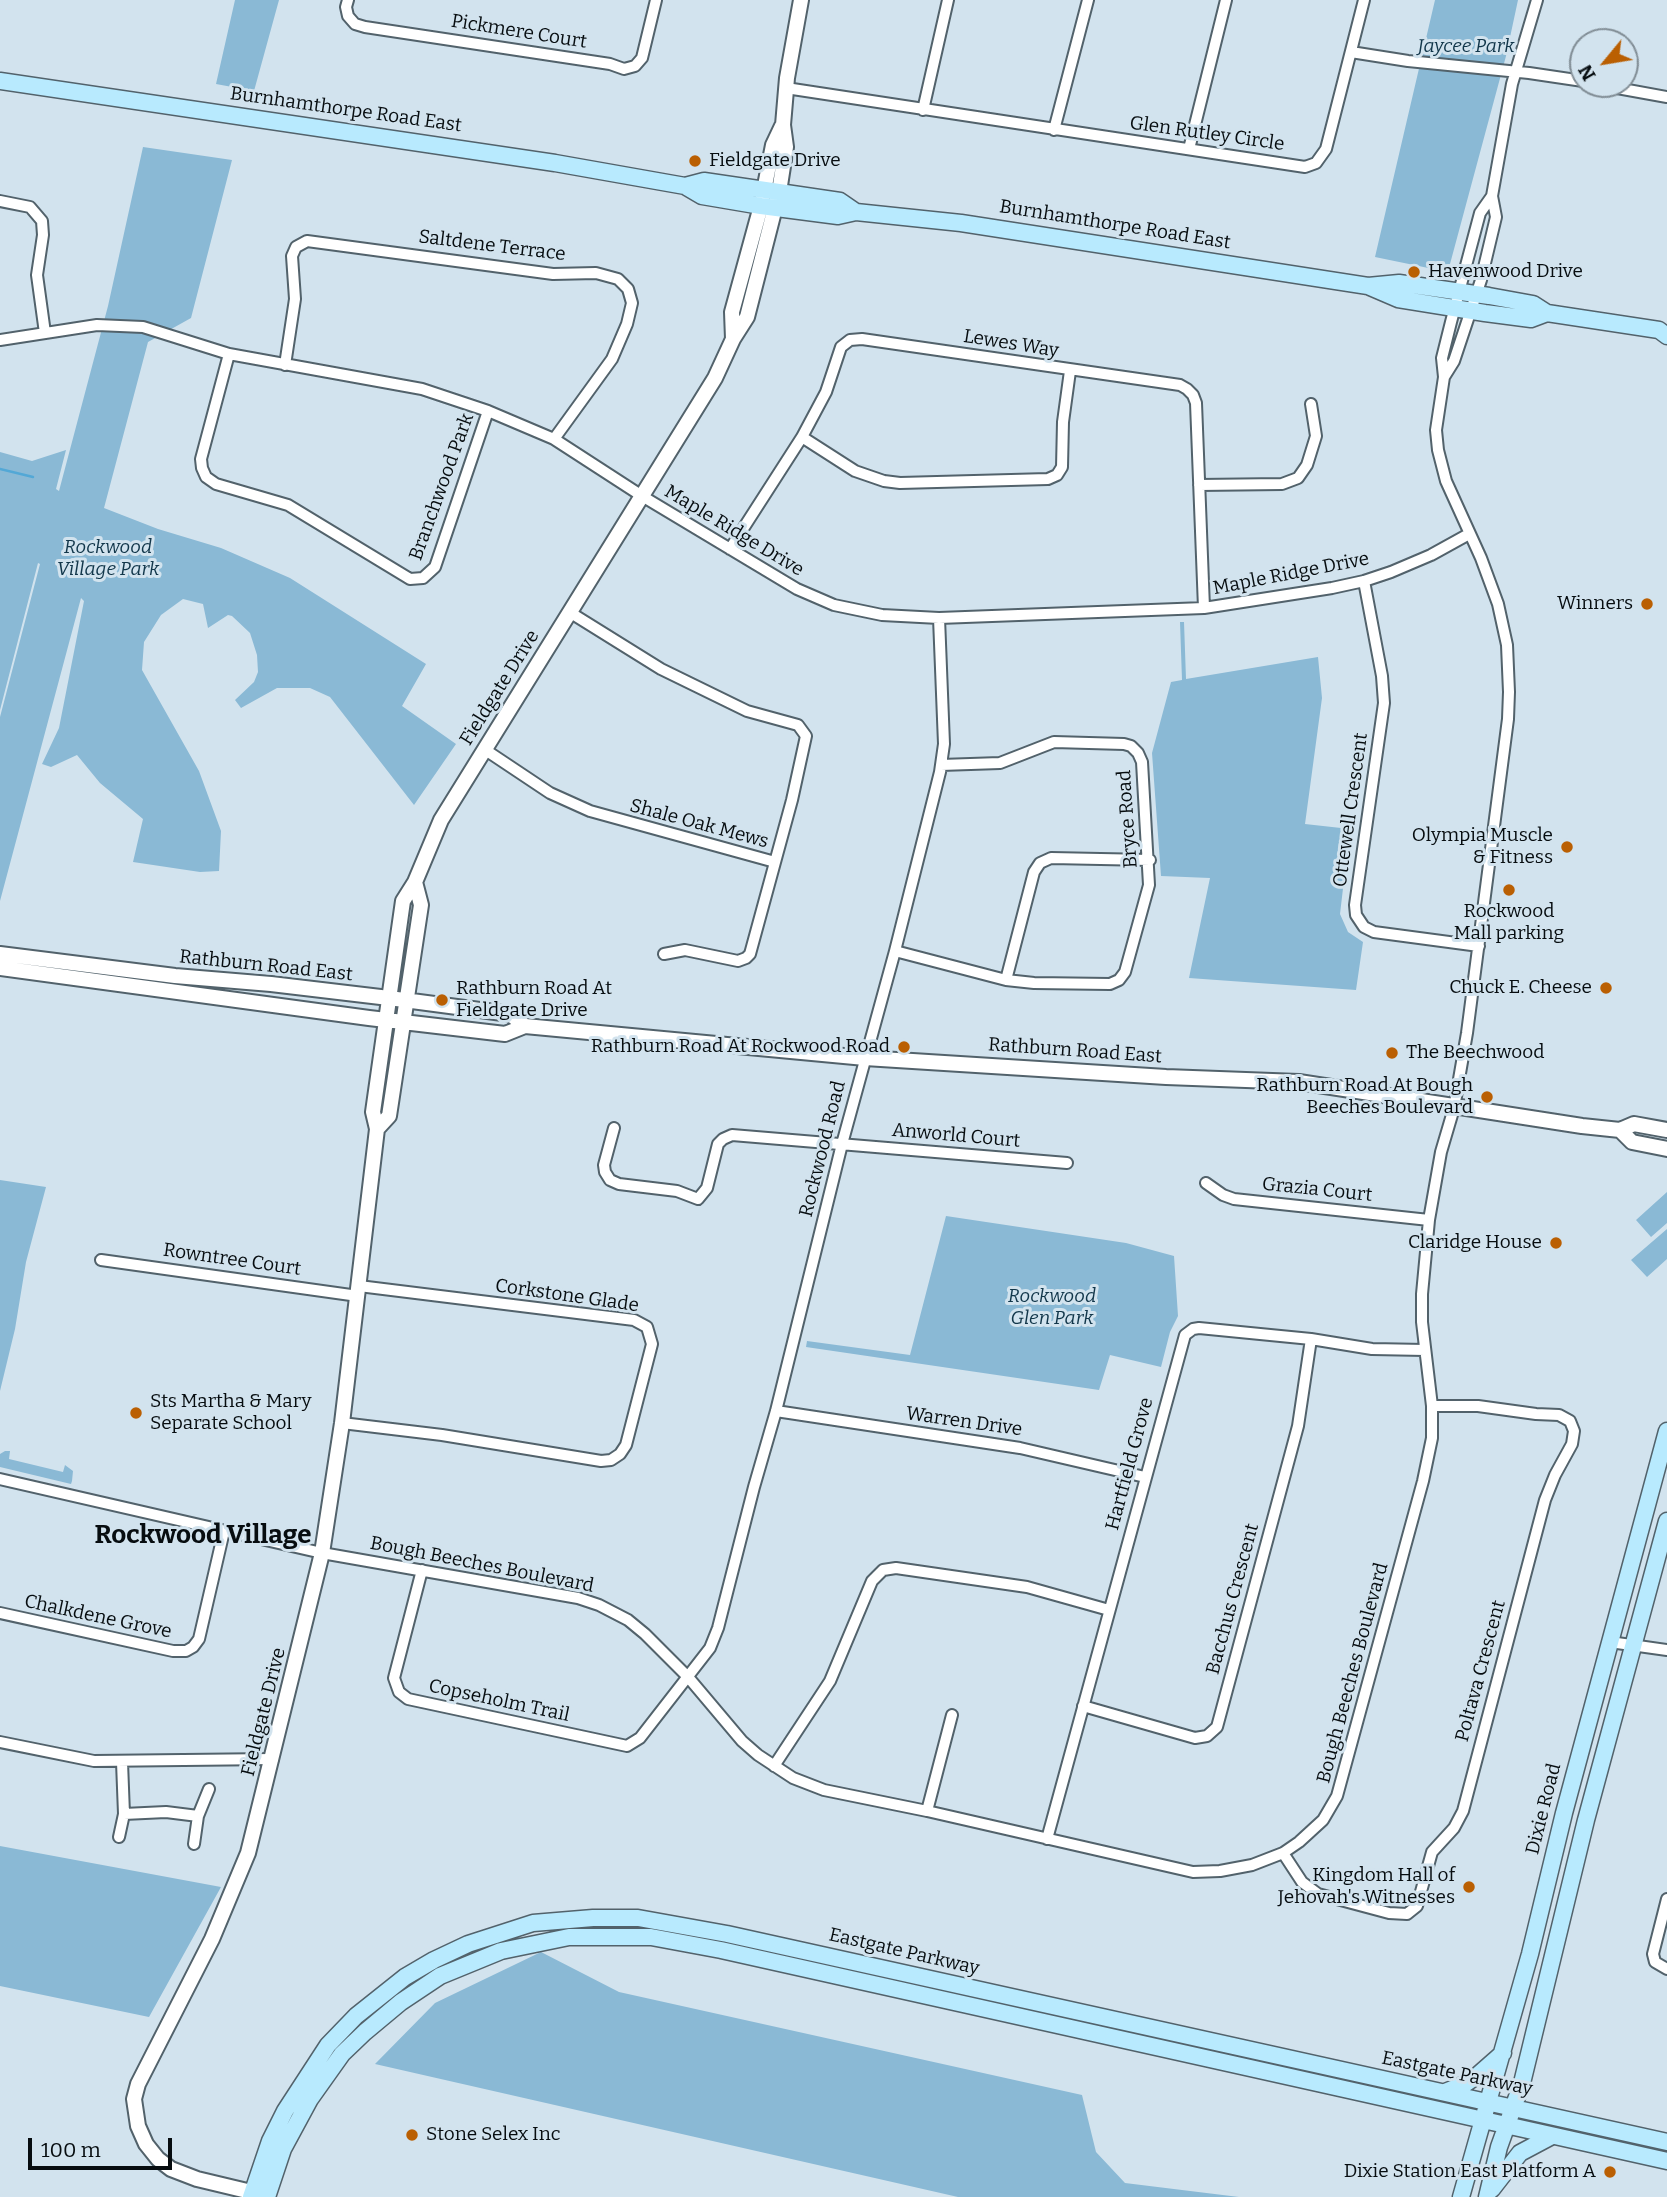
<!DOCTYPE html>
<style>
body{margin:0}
#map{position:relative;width:1667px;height:2197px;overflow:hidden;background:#d2e3ee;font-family:Bitter,serif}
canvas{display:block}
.north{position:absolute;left:1569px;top:28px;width:70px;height:70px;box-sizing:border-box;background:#d2e3ee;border:2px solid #818d95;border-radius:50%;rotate:240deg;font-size:19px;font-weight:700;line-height:28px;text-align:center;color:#070d10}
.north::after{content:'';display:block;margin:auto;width:24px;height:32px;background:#ba5f02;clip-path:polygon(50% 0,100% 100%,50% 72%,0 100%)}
.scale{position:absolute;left:28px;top:2138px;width:144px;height:32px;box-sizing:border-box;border:4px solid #070d10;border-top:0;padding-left:9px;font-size:21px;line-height:24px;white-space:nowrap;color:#070d10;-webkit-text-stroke:5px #d2e3ee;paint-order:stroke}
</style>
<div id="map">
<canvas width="1667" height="2197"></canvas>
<div class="north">N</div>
<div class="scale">100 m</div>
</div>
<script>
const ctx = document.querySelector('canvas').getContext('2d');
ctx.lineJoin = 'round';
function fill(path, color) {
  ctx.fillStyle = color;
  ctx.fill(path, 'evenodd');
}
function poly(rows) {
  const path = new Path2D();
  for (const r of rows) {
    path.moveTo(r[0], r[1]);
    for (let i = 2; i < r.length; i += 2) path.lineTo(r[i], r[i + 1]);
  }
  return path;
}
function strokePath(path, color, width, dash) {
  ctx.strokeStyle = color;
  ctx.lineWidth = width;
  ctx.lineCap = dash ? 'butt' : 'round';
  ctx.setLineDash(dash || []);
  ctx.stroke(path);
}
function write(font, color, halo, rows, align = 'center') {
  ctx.font = font + ' Bitter,serif';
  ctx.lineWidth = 6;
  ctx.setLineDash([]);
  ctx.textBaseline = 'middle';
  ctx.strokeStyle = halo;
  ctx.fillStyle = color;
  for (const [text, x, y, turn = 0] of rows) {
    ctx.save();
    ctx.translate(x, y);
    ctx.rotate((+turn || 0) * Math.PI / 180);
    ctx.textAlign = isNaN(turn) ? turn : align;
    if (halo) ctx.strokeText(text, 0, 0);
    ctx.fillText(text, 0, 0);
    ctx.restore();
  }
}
fill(poly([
 [235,0,279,0,254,91,216,84],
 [1435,0,1518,0,1506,56,1450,264,1438,270,1375,257],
 [143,147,232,160,191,318,148,342,104,508,158,529,221,548,290,578,426,664,402,706,456,744,414,805,330,697,310,688,277,688,241,708,235,700,254,682,258,672,257,655,250,633,232,616,228,615,208,628,203,604,183,599,161,615,144,642,142,670,199,771,221,831,219,871,200,872,133,862,143,819,100,783,77,755,51,767,42,764,59,728,84,601,81,598,0,901,0,717,40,564,38,563,0,710,0,452,32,461,66,450,56,489,59,491,108,306],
 [1180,622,1184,622,1186,679,1318,657,1322,698,1305,824,1350,829,1340,914,1348,932,1363,942,1356,990,1189,978,1210,878,1161,876,1152,753,1171,682,1182,680],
 [0,1180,46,1187,26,1262,15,1329,0,1391],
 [1667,1192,1667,1223,1651,1237,1636,1220],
 [946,1216,1126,1243,1174,1256,1178,1316,1170,1332,1161,1367,1110,1355,1099,1390,806,1347,807,1341,910,1355],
 [1667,1229,1667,1259,1647,1277,1631,1260],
 [5,1451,10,1451,9,1459,63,1472,65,1465,73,1471,72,1481,71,1484,0,1467,0,1454],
 [0,1846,221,1887,149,2017,0,1986],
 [541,1952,619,1992,1082,2095,1096,2152,1125,2183,1239,2197,958,2197,375,2064,435,2003]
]), '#8ab9d5');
strokePath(poly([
 [0,469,33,477]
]), '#53a8d6', 2.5);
const minor = poly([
 [348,0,346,7,348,16,355,24,365,27,610,64,624,69,635,66,642,58,656,0],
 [1351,52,1408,61,1529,73,1583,81],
 [1595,84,1667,97],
 [786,88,1305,167,1316,163,1326,149,1364,0],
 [923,110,948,0],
 [1054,130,1088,0],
 [1189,149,1226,0],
 [0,201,30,207,42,221,43,235,37,275,45,333],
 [0,340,97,325,143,327,229,354,422,389,488,411,554,439,642,496,797,589,834,605,882,615,939,618,1204,608,1332,588,1364,581,1391,572,1431,555,1469,534],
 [229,354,201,459,202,468,206,477,216,484,288,505,410,579,423,578,435,567,488,411],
 [285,365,295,299,292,256,296,247,307,241,553,274,596,273,618,279,628,289,632,303,627,324,612,359,554,439],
 [1444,377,1454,361,1481,280,1496,217,1492,196,1512,84,1537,0],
 [802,437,855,471,884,481,900,483,1048,479,1057,475,1062,467,1063,422,1070,371],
 [1199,485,1282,484,1298,478,1307,465,1316,436,1311,404],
 [730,549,802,437,826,392,841,347,850,340,862,339,1180,385,1187,389,1193,395,1196,403,1204,608],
 [1364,581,1382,676,1384,703,1355,905,1356,915,1364,927,1374,932,1479,946],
 [571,613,661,669,747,711,798,725,806,736,792,800,750,954,746,958,738,961,685,950,664,954],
 [484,749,550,793,590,811,775,862],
 [895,951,1006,980,1034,983,1110,984,1119,980,1125,972,1149,885,1142,762,1138,753,1131,746,1124,744,1054,742,1000,763,941,765],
 [1006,980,1034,872,1040,863,1051,858,1150,860],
 [614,1128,604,1165,605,1172,610,1180,619,1184,677,1191,698,1199,707,1188,718,1144,723,1139,732,1135,1067,1163],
 [1206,1183,1223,1195,1234,1199,1429,1220],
 [101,1260,358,1296],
 [776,1411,1020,1448,1145,1477],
 [342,1423,442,1435,601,1461,611,1460,620,1454,626,1445,652,1344,647,1327,634,1320,359,1286],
 [0,1479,322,1553,578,1598,599,1605,628,1620,645,1634,688,1677,742,1741,758,1755,793,1778,824,1790,927,1811,1193,1872,1220,1871,1252,1865,1283,1853,1299,1842,1323,1820,1337,1796,1423,1481,1432,1438,1432,1406,1422,1322,1422,1294,1429,1220,1441,1152,1454,1108,1467,1033,1508,719,1509,692,1507,645,1498,604,1481,558,1446,481,1438,450,1436,430,1444,377,1442,358,1451,322,1480,213,1492,196],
 [422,1570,394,1678,399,1692,408,1699,627,1746,640,1738,710,1648,718,1628,754,1487,776,1411,842,1144,895,951,940,772,944,744,939,618],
 [0,1613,173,1651,186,1651,193,1647,199,1639,224,1531],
 [1610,1642,1667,1650],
 [1083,1706,1195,1738,1207,1736,1217,1727,1298,1426,1311,1339],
 [0,1742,94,1761,273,1759],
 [774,1766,830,1681,872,1581,883,1570,896,1568,1027,1587,1109,1610],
 [927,1811,952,1715],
 [124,1814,166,1812,198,1816],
 [119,1837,124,1814,122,1762],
 [1047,1839,1185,1335,1193,1329,1199,1328,1311,1339,1372,1349,1425,1350],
 [194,1844,198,1816,209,1789],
 [1283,1853,1302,1882,1318,1894,1389,1913,1407,1914,1417,1906,1432,1852,1454,1828,1463,1811,1545,1500,1555,1475,1572,1444,1574,1431,1570,1421,1559,1415,1536,1414,1478,1406,1432,1406],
 [1667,1899,1653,1954,1655,1962,1667,1969]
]);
const tertiary = poly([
 [733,339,732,312,761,206,773,145,782,126],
 [0,954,175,976,271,984,389,998,510,1014,525,1026],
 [0,968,369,1018,505,1034,525,1026,865,1058,1166,1077,1299,1082,1582,1126,1620,1130,1634,1124,1667,1130],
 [377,1129,389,1116,421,905,415,882],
 [1620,1130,1632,1142,1667,1149],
 [264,2195,197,2179,171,2169,158,2159,146,2144,138,2126,134,2099,138,2084,212,1939,248,1853,322,1553,342,1423,377,1129,373,1112,403,901,415,882,441,820,715,378,733,339,747,317,779,192,786,147,783,125,787,78,801,0]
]);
const secondary = poly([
 [0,81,555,163,685,186,702,196,761,206,838,216,856,212,961,223,1368,286,1399,283,1489,296,1533,304,1547,313,1659,330,1667,336],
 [685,186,704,181,840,201,856,212],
 [1370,287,1398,299,1485,313,1531,319,1547,313],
 [1445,2092,1465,2084,1478,2075,1503,2053],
 [1492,2189,1520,2153,1552,2136],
 [251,2197,270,2141,285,2111,328,2045,356,2016,405,1977,434,1960,468,1944,533,1923,593,1918,638,1918,727,1934,1667,2142],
 [267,2197,283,2149,310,2099,342,2054,365,2032,401,2002,440,1976,501,1951,569,1937,651,1937,721,1950,1667,2161],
 [1461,2197,1530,1954,1564,1813,1667,1431],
 [1487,2197,1499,2147,1522,2083,1586,1820,1667,1521]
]);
strokePath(minor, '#52626b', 14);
strokePath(tertiary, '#52626b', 18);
strokePath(secondary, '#52626b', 19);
strokePath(minor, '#fff', 10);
strokePath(tertiary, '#fff', 14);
strokePath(secondary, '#b8eafe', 16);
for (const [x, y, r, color] of [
 [695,161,7,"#ba5f02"],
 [1414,272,7,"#ba5f02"],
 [1647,604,7,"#ba5f02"],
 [1567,847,7,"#ba5f02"],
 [1509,890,7,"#ba5f02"],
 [1606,988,7,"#ba5f02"],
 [442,1000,7,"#ba5f02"],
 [904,1047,7,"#ba5f02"],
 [1392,1053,7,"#ba5f02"],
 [1487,1097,7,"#ba5f02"],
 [1556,1243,7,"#ba5f02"],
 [136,1413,7,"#ba5f02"],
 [1469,1887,7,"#ba5f02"],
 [412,2135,7,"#ba5f02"],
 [1610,2172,7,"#ba5f02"]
]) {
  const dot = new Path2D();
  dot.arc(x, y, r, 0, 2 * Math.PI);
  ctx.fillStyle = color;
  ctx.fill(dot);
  strokePath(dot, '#d2e3ee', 2.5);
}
write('19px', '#070d10', '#d2e3ee', [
 ["Pickmere Court",519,32,9],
 ["Burnhamthorpe Road East",346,110,8],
 ["Glen Rutley Circle",1207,134,8],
 ["Burnhamthorpe Road East",1115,225,9],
 ["Saltdene Terrace",492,246,7],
 ["Lewes Way",1011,344,9],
 ["Branchwood Park",442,487,-70],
 ["Maple Ridge Drive",734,531,31],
 ["Maple Ridge Drive",1291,574,-11],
 ["Fieldgate Drive",500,688,-58],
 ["Ottewell Crescent",1351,810,-82],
 ["Bryce Road",1128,819,-94],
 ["Shale Oak Mews",699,824,15],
 ["Rathburn Road East",266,966,6],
 ["Rathburn Road East",1075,1051,4],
 ["Anworld Court",956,1136,5],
 ["Rockwood Road",823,1149,-76],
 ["Grazia Court",1317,1190,6],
 ["Rowntree Court",232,1260,8],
 ["Corkstone Glade",567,1296,8],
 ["Warren Drive",964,1422,8],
 ["Hartfield Grove",1130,1464,-75],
 ["Bough Beeches Boulevard",482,1565,11],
 ["Bacchus Crescent",1233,1599,-75],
 ["Chalkdene Grove",98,1617,12],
 ["Poltava Crescent",1481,1671,-75],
 ["Bough Beeches Boulevard",1353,1673,-75],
 ["Copseholm Trail",499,1701,12],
 ["Fieldgate Drive",264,1712,-76],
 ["Dixie Road",1544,1809,-76],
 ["Eastgate Parkway",904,1952,13],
 ["Eastgate Parkway",1457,2074,12]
]);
write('italic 19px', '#11364a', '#d2e3ee', [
 ["Jaycee Park",1466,47],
 ["Rockwood",108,548],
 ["Village Park",108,570],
 ["Rockwood",1052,1297],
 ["Glen Park",1052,1319]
]);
write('19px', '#070d10', '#d2e3ee', [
 ["Fieldgate Drive",709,161,"left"],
 ["Havenwood Drive",1428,272,"left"],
 ["Winners",1633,604],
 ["Olympia Muscle",1553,836],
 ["& Fitness",1553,858],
 ["Rockwood",1509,912,"center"],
 ["Mall parking",1509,934,"center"],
 ["Chuck E. Cheese",1592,988],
 ["Rathburn Road At",456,989,"left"],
 ["Fieldgate Drive",456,1011,"left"],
 ["Rathburn Road At Rockwood Road",890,1047],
 ["The Beechwood",1406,1053,"left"],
 ["Rathburn Road At Bough",1473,1086],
 ["Beeches Boulevard",1473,1108],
 ["Claridge House",1542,1243],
 ["Sts Martha & Mary",150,1402,"left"],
 ["Separate School",150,1424,"left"],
 ["Kingdom Hall of",1455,1876],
 ["Jehovah's Witnesses",1455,1898],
 ["Stone Selex Inc",426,2135,"left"],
 ["Dixie Station East Platform A",1596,2172]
], 'right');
write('bold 26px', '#070d10', '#d2e3ee', [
 ["Rockwood Village",203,1536]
]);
</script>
